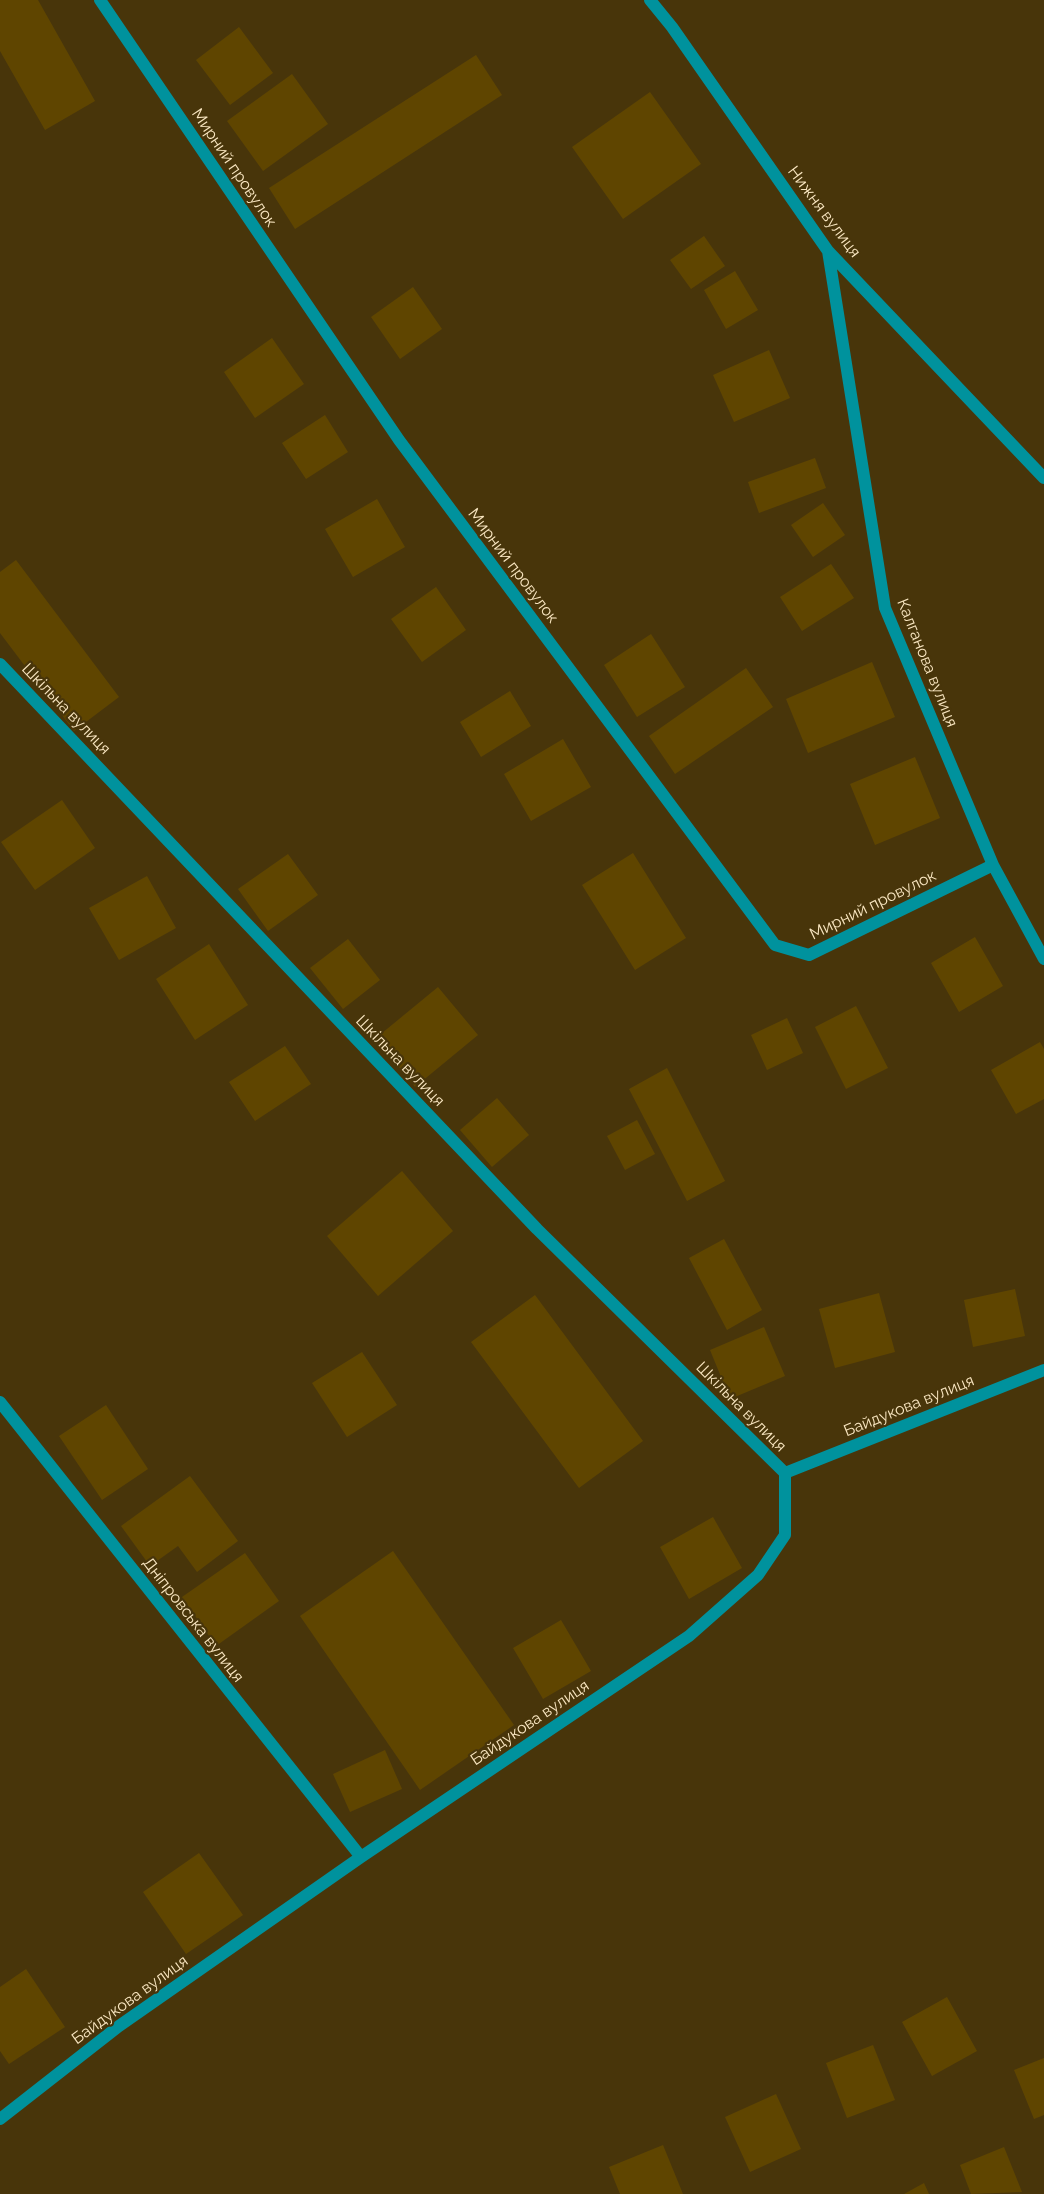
<!DOCTYPE html>
<meta charset="utf-8">
<style>
body{margin:0}
canvas{display:block;background:#48350a}
</style>
<canvas width="1044" height="2194"></canvas>
<script>
const ctx = document.querySelector('canvas').getContext('2d');
ctx.lineJoin = 'round';
function fill(path, color) {
  ctx.fillStyle = color;
  ctx.fill(path, 'evenodd');
}
function poly(rows) {
  const path = new Path2D();
  for (const r of rows) {
    path.moveTo(r[0], r[1]);
    for (let i = 2; i < r.length; i += 2) path.lineTo(r[i], r[i + 1]);
  }
  return path;
}
function strokePath(path, color, width, dash) {
  ctx.strokeStyle = color;
  ctx.lineWidth = width;
  ctx.lineCap = dash ? 'butt' : 'round';
  ctx.setLineDash(dash || []);
  ctx.stroke(path);
}
function write(font, color, halo, rows, align = 'center') {
  ctx.font = font + ' Raleway,sans-serif';
  ctx.lineWidth = 4.5;
  ctx.setLineDash([]);
  ctx.textBaseline = 'middle';
  ctx.strokeStyle = halo;
  ctx.fillStyle = color;
  for (const [text, x, y, turn = 0] of rows) {
    ctx.save();
    ctx.translate(x, y);
    ctx.rotate((+turn || 0) * Math.PI / 180);
    ctx.textAlign = isNaN(turn) ? turn : align;
    if (halo) ctx.strokeText(text, 0, 0);
    ctx.fillText(text, 0, 0);
    ctx.restore();
  }
}
fill(poly([
 [0,0,38,0,95,101,45,130,0,51],
 [239,27,273,73,230,105,196,60],
 [476,55,502,95,295,229,269,188],
 [292,74,328,124,263,171,227,121],
 [650,92,701,164,623,219,572,147],
 [704,236,725,266,691,289,670,260],
 [735,271,758,310,726,329,704,290],
 [413,287,442,329,400,359,371,317],
 [272,338,304,384,255,418,224,372],
 [769,350,790,398,734,422,713,375],
 [325,415,348,452,306,479,282,443],
 [815,458,826,488,759,513,748,482],
 [377,499,405,547,353,577,325,529],
 [823,503,845,535,813,557,791,525],
 [16,560,119,697,74,731,0,633,0,572],
 [831,564,854,598,802,631,780,597],
 [436,587,466,630,422,662,391,619],
 [651,634,685,687,637,717,604,665],
 [872,662,895,717,808,753,786,699],
 [746,668,773,707,675,774,649,736],
 [510,691,531,726,481,757,460,722],
 [563,739,591,787,531,821,504,774],
 [915,757,940,818,875,845,850,784],
 [62,800,95,848,35,890,1,842],
 [633,853,686,938,635,970,582,885],
 [288,854,318,895,268,931,238,889],
 [147,876,176,928,119,960,89,908],
 [975,937,1003,986,959,1012,931,963],
 [348,939,380,980,343,1009,310,968],
 [209,944,248,1005,195,1040,156,979],
 [438,987,478,1035,415,1087,376,1038],
 [856,1006,888,1068,846,1089,815,1027],
 [787,1018,803,1053,767,1070,751,1035],
 [1040,1042,1044,1049,1044,1099,1016,1114,991,1070],
 [285,1046,311,1084,255,1121,229,1082],
 [667,1068,725,1181,687,1201,629,1089],
 [497,1098,529,1135,492,1167,460,1130],
 [637,1120,655,1154,625,1170,607,1136],
 [402,1171,453,1231,378,1296,327,1236],
 [724,1239,762,1310,727,1330,689,1258],
 [1015,1289,1025,1336,973,1347,964,1300],
 [879,1293,895,1352,835,1368,819,1309],
 [535,1295,643,1441,579,1488,471,1342],
 [764,1327,785,1376,730,1399,710,1350],
 [362,1352,397,1405,347,1437,312,1383],
 [106,1405,148,1469,102,1500,59,1436],
 [190,1476,238,1541,197,1572,178,1546,150,1566,121,1526],
 [713,1517,742,1568,689,1599,660,1547],
 [393,1551,514,1725,420,1790,300,1616],
 [245,1553,279,1601,216,1646,182,1597],
 [561,1620,591,1671,543,1699,513,1648],
 [385,1750,402,1789,350,1812,333,1774],
 [199,1853,243,1915,186,1954,143,1892],
 [26,1969,65,2027,9,2064,0,2051,0,1987],
 [947,1997,977,2051,932,2076,902,2022],
 [873,2045,895,2100,847,2118,826,2063],
 [1044,2058,1044,2115,1034,2119,1014,2070],
 [776,2094,801,2149,750,2172,725,2117],
 [663,2145,683,2194,620,2194,609,2167],
 [1004,2147,1022,2192,971,2194,960,2165],
 [924,2183,929,2194,904,2194]
]), '#5f4500');
strokePath(poly([
 [100,0,399,440,775,945,809,955,993,865],
 [650,0,672,27,828,251,1044,478],
 [828,251,885,608,993,865,1044,959],
 [0,664,537,1229,785,1473],
 [0,1402,361,1857],
 [0,2119,119,2026,361,1857,689,1636,758,1575,785,1535,785,1473,1044,1370]
]), '#00929d', 12);
write('16px', '#fae7c2', '#48350a', [
 ["Мирний провулок",234,168,56],
 ["Нижня вулиця",824,212,53],
 ["Мирний провулок",513,566,53],
 ["Калганова вулиця",927,663,68],
 ["Шкільна вулиця",66,709,46],
 ["Мирний провулок",873,905,-26],
 ["Шкільна вулиця",400,1061,46],
 ["Байдукова вулиця",909,1406,-22],
 ["Шкільна вулиця",741,1407,45],
 ["Дніпровська вулиця",193,1620,52],
 ["Байдукова вулиця",530,1723,-34],
 ["Байдукова вулиця",130,2000,-36]
]);
</script>
